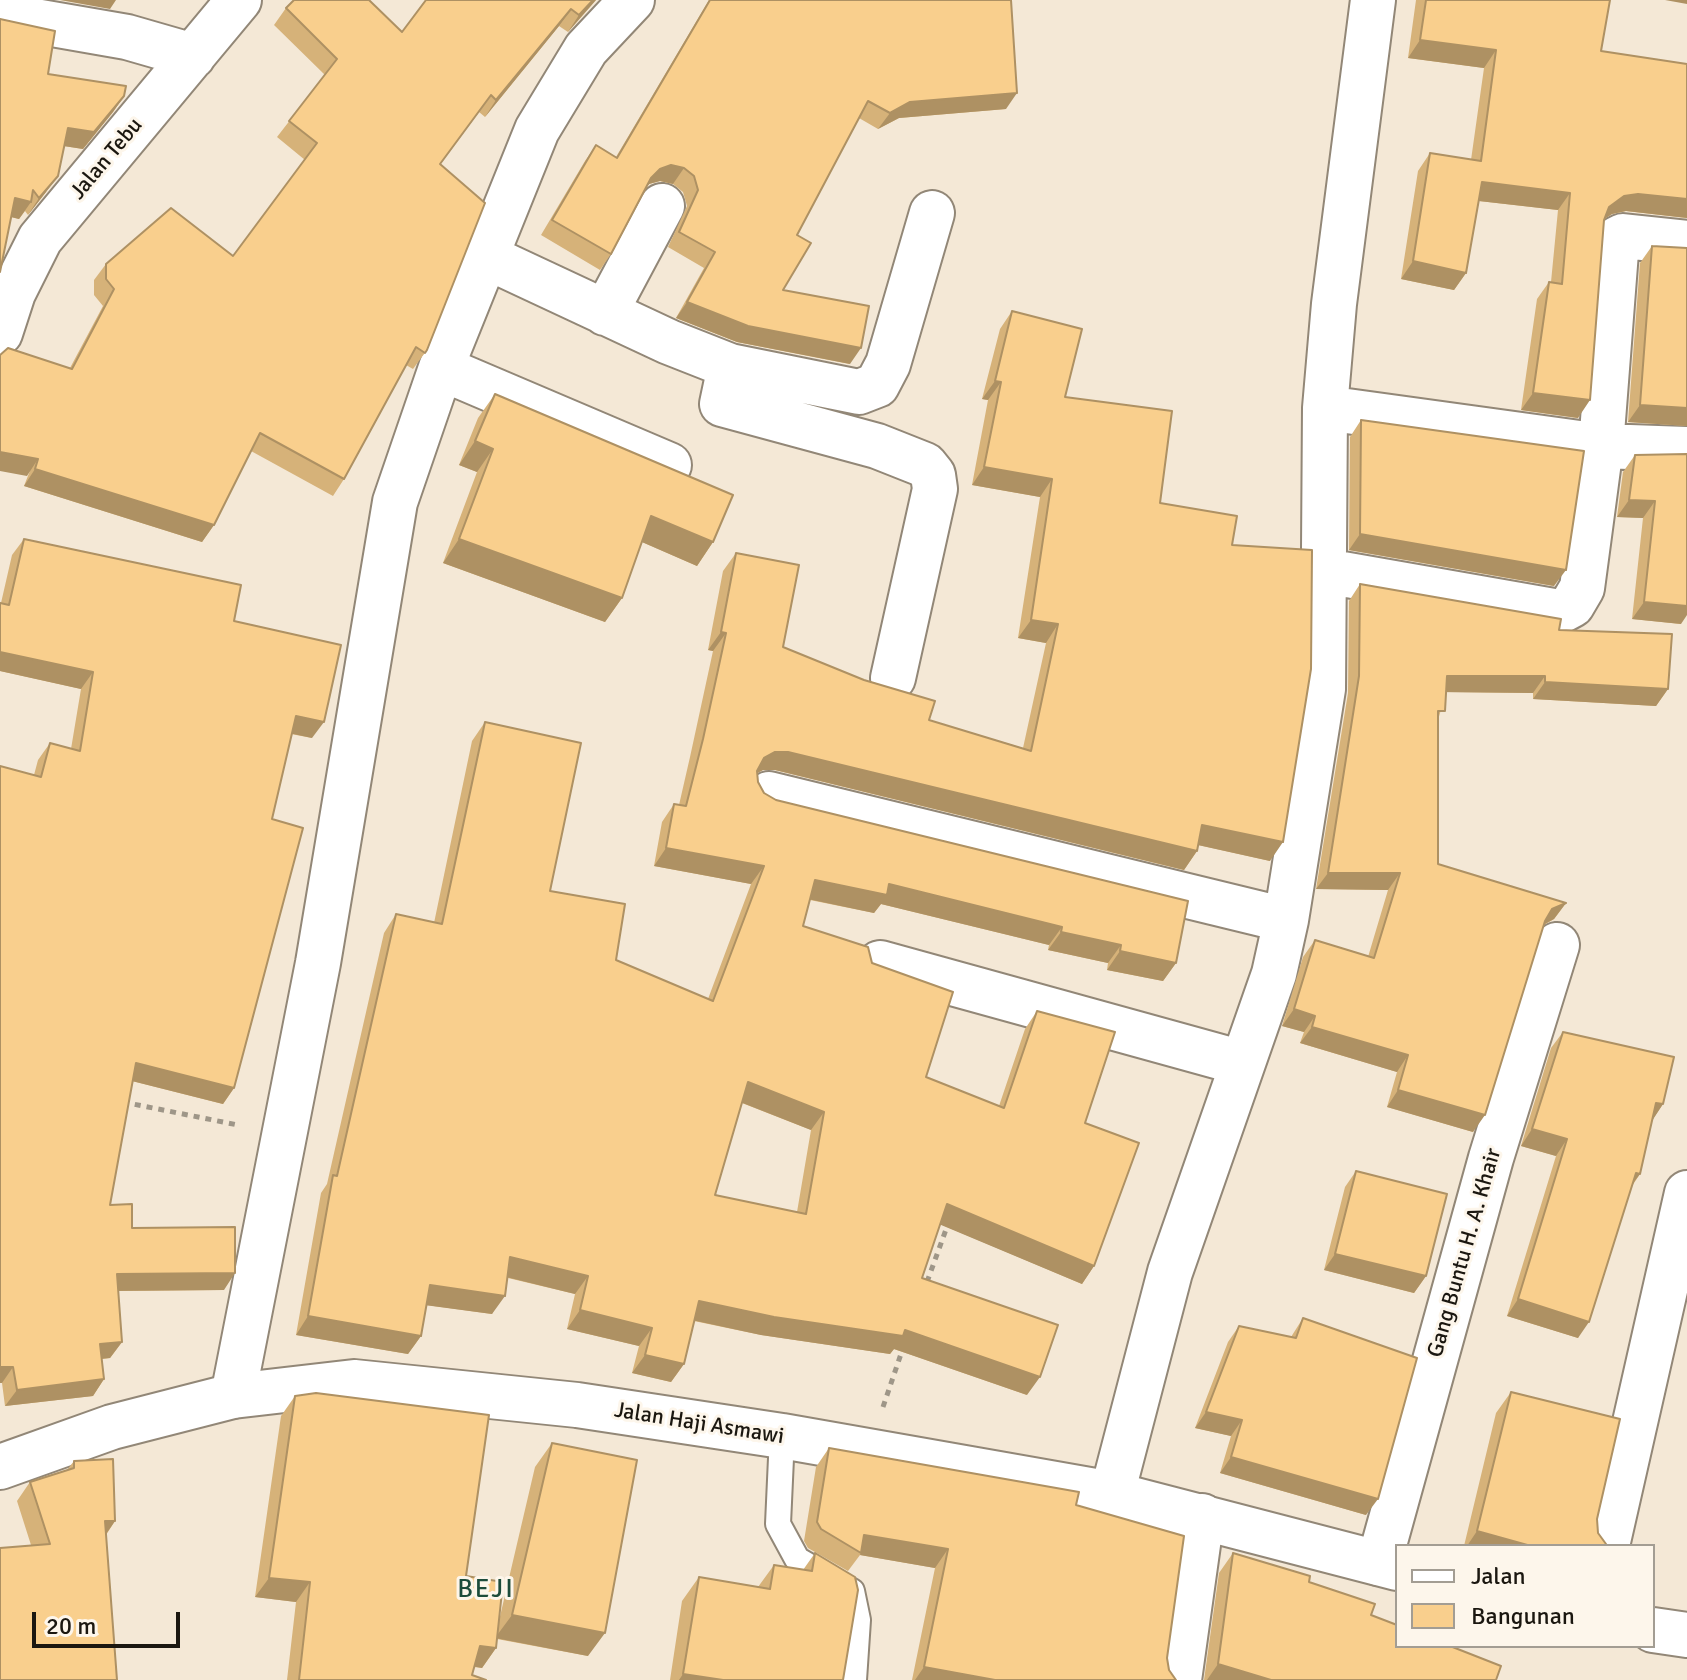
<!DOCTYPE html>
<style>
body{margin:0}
#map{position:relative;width:1687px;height:1680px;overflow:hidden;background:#f4e8d6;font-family:Signika,sans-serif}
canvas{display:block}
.legend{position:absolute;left:1395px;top:1544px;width:260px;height:104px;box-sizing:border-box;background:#fdf6eb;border:2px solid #a39d93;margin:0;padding:10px 14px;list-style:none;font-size:24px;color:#1b1710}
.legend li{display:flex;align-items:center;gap:16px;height:40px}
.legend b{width:40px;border:2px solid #a39d93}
.scale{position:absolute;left:32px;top:1612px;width:148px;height:36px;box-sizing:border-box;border:4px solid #1b1710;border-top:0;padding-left:10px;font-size:24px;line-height:28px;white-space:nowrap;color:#1b1710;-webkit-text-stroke:6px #fdf6eb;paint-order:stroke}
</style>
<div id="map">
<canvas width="1687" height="1680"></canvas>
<ul class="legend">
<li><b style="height:10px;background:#fff"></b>Jalan</li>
<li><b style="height:22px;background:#f9cf8d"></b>Bangunan</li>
</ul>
<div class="scale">20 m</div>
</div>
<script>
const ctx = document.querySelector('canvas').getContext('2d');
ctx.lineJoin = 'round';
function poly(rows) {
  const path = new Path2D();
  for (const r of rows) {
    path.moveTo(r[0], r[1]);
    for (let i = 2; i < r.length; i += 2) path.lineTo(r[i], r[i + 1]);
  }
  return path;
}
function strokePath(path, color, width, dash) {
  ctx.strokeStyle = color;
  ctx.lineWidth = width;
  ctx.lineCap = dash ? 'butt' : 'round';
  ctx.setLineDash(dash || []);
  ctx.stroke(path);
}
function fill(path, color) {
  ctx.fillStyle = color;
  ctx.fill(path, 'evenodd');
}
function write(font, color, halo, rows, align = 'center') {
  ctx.font = font + ' Signika,sans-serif';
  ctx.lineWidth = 6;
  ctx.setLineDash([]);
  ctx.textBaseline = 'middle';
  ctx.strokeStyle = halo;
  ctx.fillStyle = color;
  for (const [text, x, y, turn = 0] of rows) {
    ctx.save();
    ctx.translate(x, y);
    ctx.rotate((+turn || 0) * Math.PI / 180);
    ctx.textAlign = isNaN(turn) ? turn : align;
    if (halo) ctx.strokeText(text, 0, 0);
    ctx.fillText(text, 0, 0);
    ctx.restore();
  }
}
const lane = poly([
 [782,1436,778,1524,797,1559,852,1591,858,1620,854,1680]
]);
const street = poly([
 [0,15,127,37,193,56],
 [485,256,669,342,730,366,722,404,877,446,925,465,933,475,935,489,893,678],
 [605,313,662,206],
 [0,333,13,293,40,239,239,0],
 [730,366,859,392,877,385,888,364,932,213],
 [441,368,669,465],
 [1325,408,1601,446,1687,449],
 [1325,571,1559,612,1572,605,1582,588,1601,446,1617,239,1623,236,1687,243],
 [769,794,1286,920],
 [880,963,1242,1063],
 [233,1396,318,963,395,502,441,368,537,130,586,49,632,0],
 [1112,1494,1170,1272,1274,974,1286,920,1323,689,1325,408,1334,304,1373,0],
 [1607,1546,1687,1193],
 [1379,1563,1491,1158,1557,945],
 [1179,1680,1202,1516]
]);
const secondary = poly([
 [0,1467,112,1427,233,1396,354,1382,577,1405,782,1436,1112,1494,1397,1568],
 [1653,1630,1687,1635]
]);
strokePath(lane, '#928777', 28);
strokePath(street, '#928777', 48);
strokePath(secondary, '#928777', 48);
strokePath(poly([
 [123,1102,238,1125],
 [927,1282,948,1224],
 [883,1407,903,1348]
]), '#9e9688', 5, [6, 6]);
strokePath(lane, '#fff', 24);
strokePath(street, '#fff', 44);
strokePath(secondary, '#fff', 44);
fill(poly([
 [427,0,596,0,568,32,559,26,485,117,479,112,440,165,427,350,413,369,406,365,344,479,333,496,251,451,214,525,202,542,24,486,70,368,103,306,94,295,94,280,106,264,233,256,305,160,277,137,325,75,274,25,286,8,402,32],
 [709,0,1011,0,1006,109,899,118,878,129,859,118,797,235,783,290,850,364,737,342,676,318,704,268,668,247,687,206,683,192,673,184,660,181,649,184,646,188,611,254,600,270,541,235,585,161,596,145,616,157],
 [1416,0,1610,0,1601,51,1687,64,1687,218,1626,211,1612,214,1604,219,1578,418,1521,410,1537,299,1549,282,1551,282,1558,210,1479,201,1466,273,1454,290,1401,279,1418,171,1430,153,1471,160,1484,68,1408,58],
 [0,19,48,74,124,96,113,112,83,149,64,146,46,192,28,215,25,211,19,219,11,217],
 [1652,246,1687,426,1628,422,1640,263],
 [1012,311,1065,397,1160,503,1232,545,1270,861,1198,845,1197,851,1184,870,775,770,763,770,757,773,758,782,764,793,776,800,1176,963,1163,981,1107,970,1108,963,1048,950,1049,945,881,904,874,913,810,900,803,926,872,963,926,1077,999,1106,1025,1029,1037,1011,1085,1123,1094,1266,1082,1284,940,1224,922,1278,1027,1395,894,1349,890,1354,761,1335,694,1321,684,1364,671,1382,632,1373,639,1346,567,1329,575,1294,508,1278,492,1314,426,1305,421,1336,408,1354,296,1335,321,1193,327,1184,384,933,396,914,434,923,472,741,485,722,550,891,616,960,708,999,751,884,654,866,662,822,674,804,679,805,690,757,713,651,708,650,723,571,736,553,783,647,929,720,1023,748,1046,643,1018,638,1040,497,972,485,988,400,982,399,1000,329],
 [742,1103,811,1130,797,1212,715,1195],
 [495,394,713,542,697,566,642,542,622,598,605,622,443,563,477,472,459,465,478,418],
 [1361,420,1554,586,1349,550,1350,437],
 [1687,454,1681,624,1632,619,1643,518,1617,517,1623,472,1635,455],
 [24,539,234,621,312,738,291,734,272,819,234,1088,223,1104,132,1081,110,1205,132,1228,224,1290,118,1291,122,1342,110,1358,102,1359,104,1379,93,1396,5,1406,2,1383,0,1383,0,766,34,775,38,760,50,743,71,749,81,689,0,671,0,603,1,603,12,555],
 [1360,584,1559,630,1668,689,1656,706,1533,699,1533,693,1446,692,1438,720,1438,864,1566,903,1554,919,1544,925,1473,1132,1387,1107,1397,1072,1300,1043,1304,1032,1282,1026,1303,957,1315,940,1368,957,1388,890,1316,889,1348,693,1349,601],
 [1563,1032,1663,1104,1652,1120,1640,1174,1632,1186,1578,1338,1507,1316,1556,1156,1521,1146,1551,1048],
 [1356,1171,1426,1276,1414,1293,1324,1270,1345,1187],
 [1303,1318,1366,1515,1220,1473,1231,1436,1195,1428,1228,1342,1239,1326,1291,1337],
 [1511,1392,1597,1519,1598,1533,1605,1546,1464,1546,1496,1413],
 [295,1396,466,1576,498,1625,535,1467,552,1443,588,1656,497,1639,496,1648,482,1668,474,1667,472,1675,486,1680,287,1680,296,1602,255,1597,281,1416],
 [829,1448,1076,1505,1167,1658,1169,1670,1176,1680,912,1680,935,1568,860,1555,848,1571,808,1548,804,1541,816,1467],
 [74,1461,115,1521,106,1535,117,1680,31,1545,17,1501,30,1482,67,1470],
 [815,1553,843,1680,670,1680,682,1601,699,1577,758,1587,774,1565,803,1570],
 [1233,1553,1309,1582,1496,1680,1204,1680,1219,1573]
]), '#d6b279');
fill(poly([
 [60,0,116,0,110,9],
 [593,0,596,0,568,32,579,15],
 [1665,0,1687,0,1687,4],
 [571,9,559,26,485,117,496,100],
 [1420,40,1496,50,1484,68,1408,58],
 [1017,93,1006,109,899,118,878,129,890,113,910,102],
 [124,96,113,112,83,149,57,145,68,128],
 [671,165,684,168,673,184,660,181,649,184,640,194,651,178,660,169],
 [58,176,46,192,28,215,39,198],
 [1482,182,1570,193,1558,210,1470,200],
 [1638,194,1687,199,1687,218,1626,211,1612,214,1597,224,1609,207,1624,196],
 [15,198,31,202,19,219,3,215],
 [1413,261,1466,273,1454,290,1401,279],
 [687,302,861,348,850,364,737,342,676,318],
 [995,381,1001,382,988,400,982,399],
 [1533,393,1590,400,1578,418,1521,410],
 [1640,405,1687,408,1687,426,1628,422],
 [475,441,493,449,477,472,459,465],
 [0,452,38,459,27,476,0,471],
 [984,467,1052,479,1040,497,972,485],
 [35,469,214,525,202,542,24,486],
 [1629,500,1655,501,1643,518,1617,517],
 [651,516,713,542,697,566,635,539],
 [1360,534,1566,570,1554,586,1349,550],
 [459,539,622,598,605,622,443,563],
 [1644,602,1687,606,1687,615,1681,624,1632,619],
 [1031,620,1058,624,1046,643,1018,638],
 [721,632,726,633,713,651,708,650],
 [0,652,93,672,81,689,0,671],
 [1447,676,1545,676,1533,693,1436,692],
 [1545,682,1668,689,1656,706,1533,699],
 [296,716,324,722,312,738,284,732],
 [775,752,788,752,1197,851,1184,870,775,770,763,770,752,776,764,758],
 [1202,825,1283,842,1270,861,1189,843],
 [666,848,764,866,751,884,654,866],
 [1328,873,1400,873,1388,890,1316,889],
 [815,880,889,884,1062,927,1049,945,881,904,874,913,803,898],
 [1566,903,1554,919,1541,926,1552,909],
 [1061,932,1121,945,1108,963,1048,950],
 [1120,951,1176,963,1163,981,1107,970],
 [1294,1009,1315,1016,1304,1032,1282,1026],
 [1312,1027,1408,1055,1397,1072,1300,1043],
 [136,1063,234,1088,223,1104,124,1079],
 [748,1082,824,1112,811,1130,735,1100],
 [1398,1090,1485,1115,1473,1132,1387,1107],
 [1656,1103,1663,1104,1652,1121],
 [1532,1129,1567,1139,1556,1156,1521,1146],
 [1636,1173,1640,1174,1628,1190],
 [947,1204,1094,1266,1082,1284,934,1222],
 [1335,1254,1426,1276,1414,1293,1324,1270],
 [510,1257,588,1276,575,1294,498,1275],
 [235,1273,224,1290,105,1291,117,1274],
 [430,1285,505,1296,492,1314,417,1304],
 [1518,1299,1589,1322,1578,1338,1507,1316],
 [699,1301,905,1330,1040,1377,1027,1395,894,1349,890,1354,761,1335,687,1319],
 [580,1310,652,1328,639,1346,567,1329],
 [308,1316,421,1336,408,1354,296,1335],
 [122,1342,110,1358,89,1360,100,1344],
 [645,1355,684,1364,671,1382,632,1373],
 [0,1367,13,1367,2,1383,0,1383],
 [104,1379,93,1396,5,1406,17,1390],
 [1206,1412,1242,1420,1231,1436,1195,1428],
 [1231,1457,1378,1499,1366,1515,1220,1473],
 [105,1521,115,1521,102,1540],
 [1477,1531,1531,1546,1467,1546],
 [864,1535,948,1549,935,1568,860,1555,861,1553],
 [269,1578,310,1582,296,1602,255,1597],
 [512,1615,605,1633,588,1656,495,1638],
 [480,1646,496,1648,482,1668,466,1665],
 [1218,1664,1271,1680,1207,1680],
 [924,1667,995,1680,915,1680],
 [683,1674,723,1680,679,1680]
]), '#ae9163');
const building = poly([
 [294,0,369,0,402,32,426,0,593,0,579,15,571,9,496,100,491,95,440,164,485,203,427,350,425,353,416,347,344,479,260,433,214,525,35,469,38,459,0,452,0,355,8,348,72,369,114,289,106,279,106,264,171,208,233,256,317,143,289,121,337,59,286,8,294,0],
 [710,0,1011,0,1017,93,910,102,890,113,868,101,797,235,811,243,783,290,869,306,861,348,748,326,687,302,715,252,679,232,698,190,694,176,684,168,671,165,660,169,651,178,611,254,552,220,596,145,617,158,710,0],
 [1426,0,1610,0,1601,51,1687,64,1687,199,1638,194,1624,196,1609,207,1604,220,1590,400,1533,393,1549,282,1562,284,1570,193,1482,182,1466,273,1413,261,1430,153,1481,161,1496,50,1420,40,1426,0],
 [0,19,55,31,48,74,126,86,124,96,94,132,68,128,58,176,39,198,33,190,31,202,15,198,0,272,0,19],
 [1652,246,1687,248,1687,408,1640,405,1652,246],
 [1012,311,1082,329,1065,397,1172,411,1160,503,1237,516,1232,545,1312,550,1311,669,1283,842,1202,825,1197,851,788,752,775,752,764,758,757,771,758,782,764,793,776,800,1188,901,1176,963,1120,951,1121,945,1061,932,1062,927,889,884,887,895,815,880,803,926,868,947,872,963,953,992,926,1077,1004,1108,1037,1011,1115,1032,1085,1123,1139,1143,1094,1266,947,1204,922,1278,1058,1325,1040,1377,905,1330,903,1336,774,1317,699,1301,684,1364,645,1355,652,1328,580,1310,588,1276,510,1257,505,1296,430,1285,421,1336,308,1316,333,1175,337,1176,396,914,442,924,485,722,581,743,550,891,625,904,616,960,713,1001,764,866,666,848,674,804,686,806,703,739,726,633,721,632,736,553,799,565,783,647,864,680,935,701,929,720,1031,751,1058,624,1031,620,1052,479,984,467,1001,382,995,381,1012,311],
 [748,1082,824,1112,806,1214,715,1195,748,1082],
 [495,394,733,495,713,542,651,516,622,598,459,539,493,449,475,441,495,394],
 [1361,420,1584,451,1566,570,1360,534,1361,420],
 [1687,454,1687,606,1644,602,1655,501,1629,500,1635,455,1687,454],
 [24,539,241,585,234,621,341,645,324,722,296,716,272,819,303,828,234,1088,136,1063,110,1205,132,1204,132,1228,235,1227,235,1273,117,1274,122,1342,100,1344,104,1379,17,1390,13,1367,0,1367,0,766,41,777,50,743,80,751,93,672,0,652,0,603,9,605,24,539],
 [1360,584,1561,619,1559,630,1672,634,1668,689,1545,682,1545,676,1447,676,1445,711,1438,711,1438,864,1566,903,1552,909,1545,921,1485,1115,1398,1090,1408,1055,1312,1027,1315,1016,1294,1009,1315,940,1374,958,1400,873,1328,873,1359,676,1360,584],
 [1563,1032,1674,1057,1663,1104,1656,1103,1640,1174,1636,1173,1589,1322,1518,1299,1567,1139,1532,1129,1563,1032],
 [1356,1171,1447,1194,1426,1276,1335,1254,1356,1171],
 [1303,1318,1417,1358,1378,1499,1231,1457,1242,1420,1206,1412,1239,1326,1296,1338,1303,1318],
 [1511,1392,1620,1419,1597,1519,1598,1533,1606,1544,1605,1546,1531,1546,1477,1531,1511,1392],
 [316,1393,489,1415,466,1576,503,1582,496,1648,480,1646,472,1675,486,1680,299,1680,310,1582,269,1578,295,1396,316,1393],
 [552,1443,637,1460,605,1633,512,1615,552,1443],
 [829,1448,1079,1492,1076,1505,1184,1536,1167,1658,1169,1670,1176,1680,995,1680,924,1667,948,1549,864,1535,861,1553,821,1529,817,1522,829,1448],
 [113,1459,115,1521,105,1521,117,1680,0,1680,0,1548,50,1544,30,1482,74,1468,74,1461,113,1459],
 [815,1553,855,1577,858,1590,843,1680,723,1680,683,1674,699,1577,770,1589,774,1565,812,1571,815,1553],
 [1233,1553,1310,1576,1309,1582,1375,1604,1371,1615,1397,1625,1397,1646,1450,1646,1501,1666,1496,1680,1271,1680,1218,1664,1233,1553]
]);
fill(building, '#f9cf8d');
strokePath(building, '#ae9163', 2);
write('22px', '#1b1710', '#fdf6eb', [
 ["Jalan Tebu",107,159,-50],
 ["Gang Buntu H. A. Khair",1465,1253,-74],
 ["Jalan Haji Asmawi",699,1424,9]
]);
ctx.letterSpacing = '2px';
write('26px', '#1d4c3b', '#fdf6eb', [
 ["BEJI",486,1590]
]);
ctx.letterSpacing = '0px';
</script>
